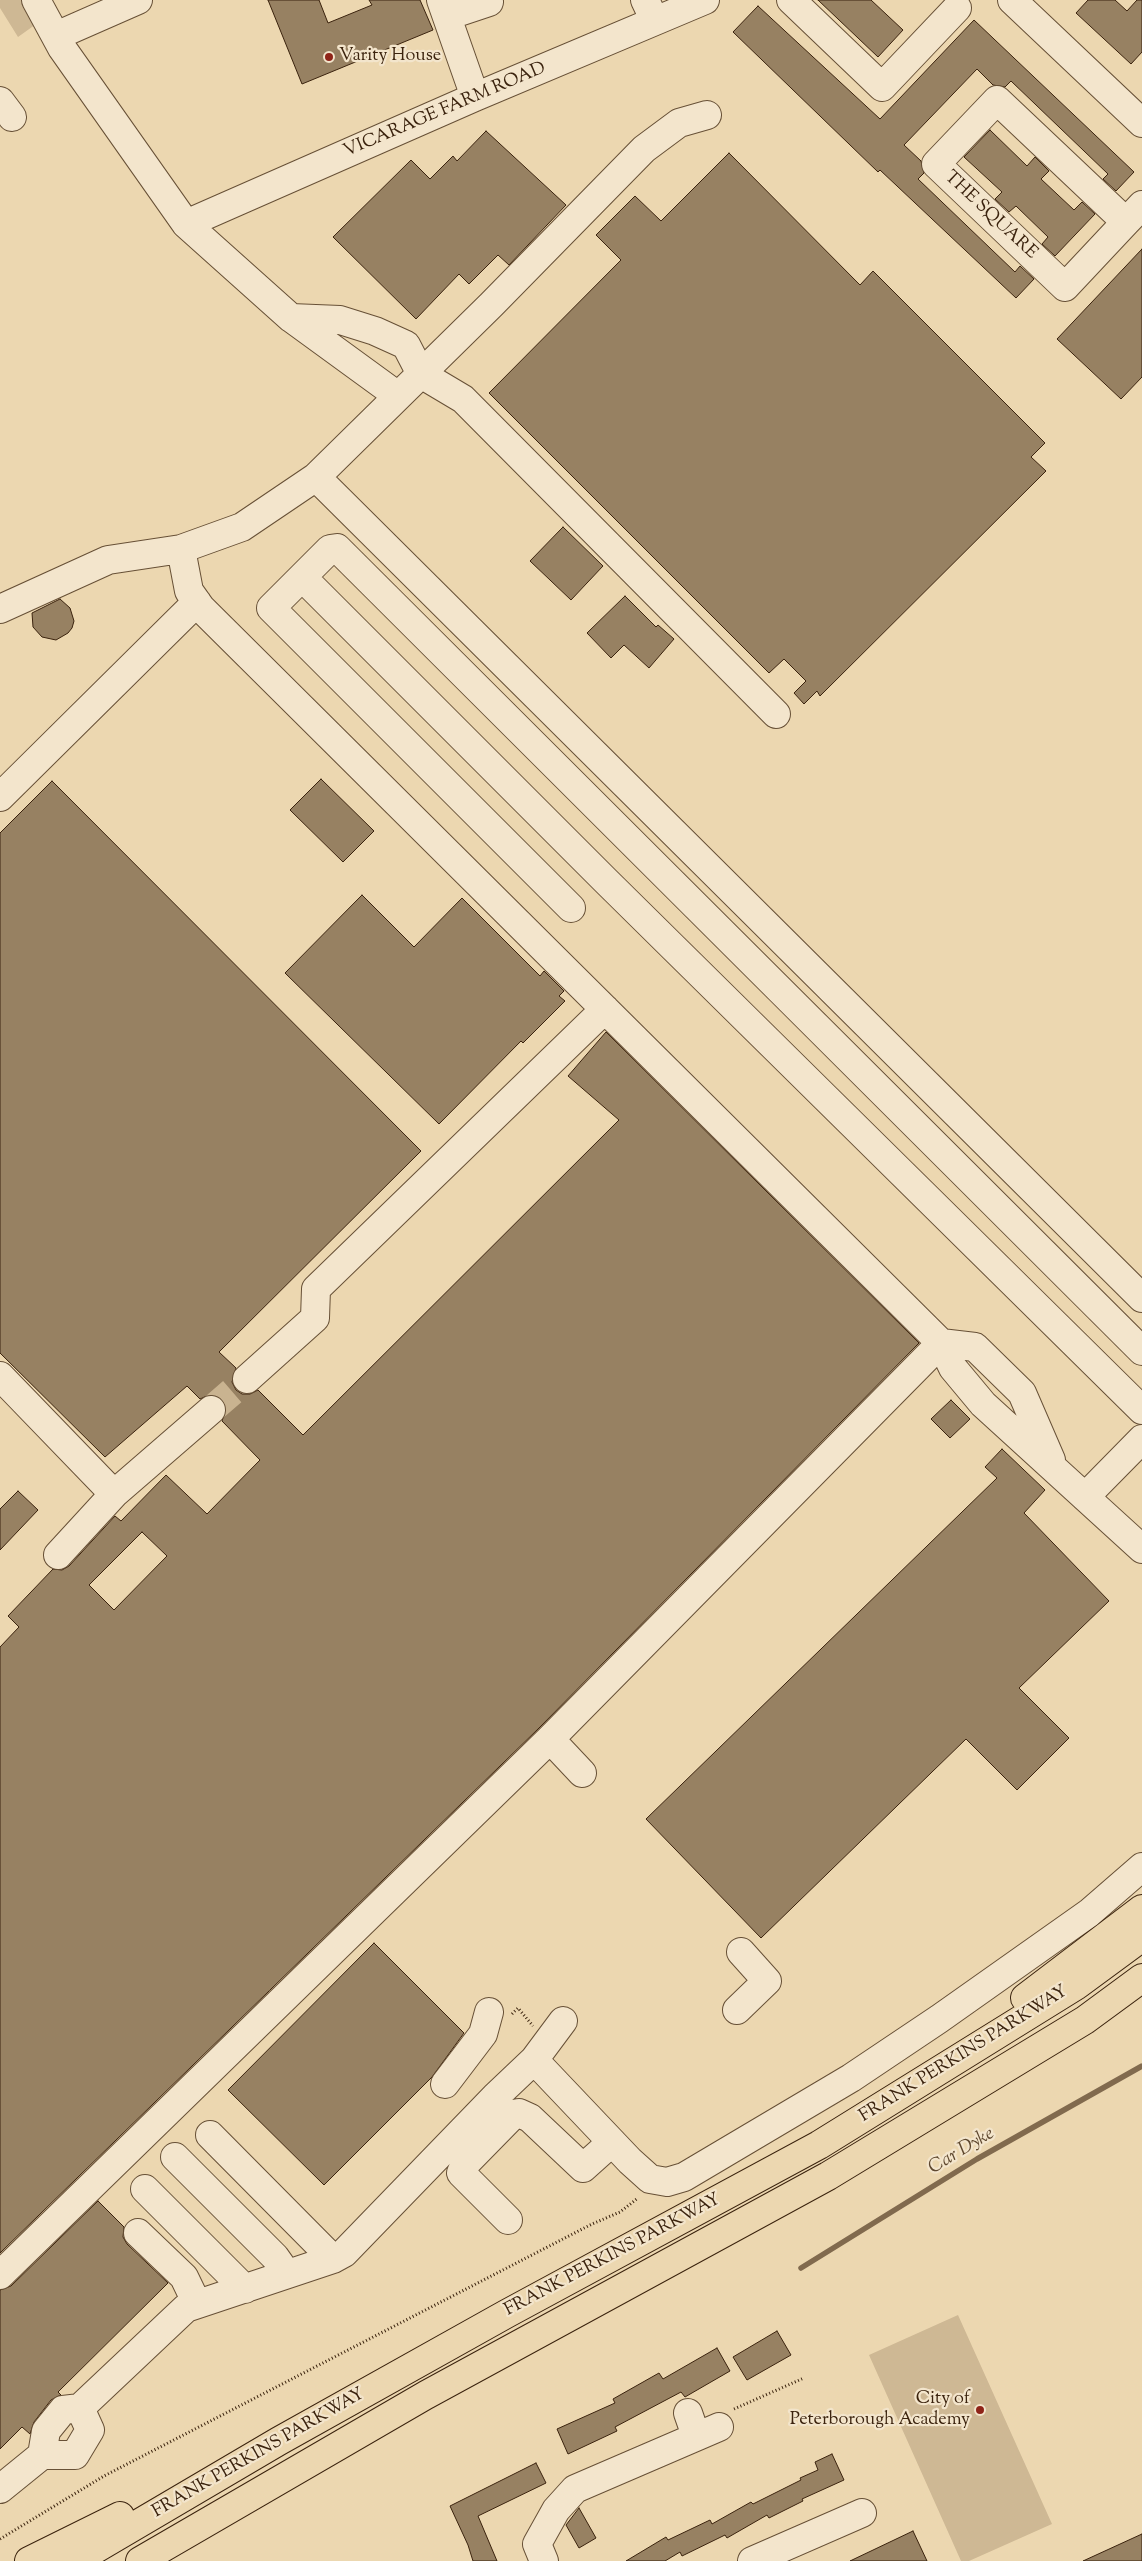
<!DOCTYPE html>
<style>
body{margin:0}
canvas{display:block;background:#ecd7b0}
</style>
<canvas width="1142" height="2561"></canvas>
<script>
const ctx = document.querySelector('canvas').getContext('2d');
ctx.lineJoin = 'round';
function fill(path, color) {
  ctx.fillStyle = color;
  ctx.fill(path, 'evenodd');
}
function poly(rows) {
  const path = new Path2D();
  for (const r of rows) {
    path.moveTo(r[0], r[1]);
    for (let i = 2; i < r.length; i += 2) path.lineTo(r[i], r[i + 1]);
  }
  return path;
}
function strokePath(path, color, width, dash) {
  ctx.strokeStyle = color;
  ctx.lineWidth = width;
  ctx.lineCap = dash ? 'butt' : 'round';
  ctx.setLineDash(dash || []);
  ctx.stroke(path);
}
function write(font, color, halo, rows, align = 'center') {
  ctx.font = font + ' "Sorts Mill Goudy",serif';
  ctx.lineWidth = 4.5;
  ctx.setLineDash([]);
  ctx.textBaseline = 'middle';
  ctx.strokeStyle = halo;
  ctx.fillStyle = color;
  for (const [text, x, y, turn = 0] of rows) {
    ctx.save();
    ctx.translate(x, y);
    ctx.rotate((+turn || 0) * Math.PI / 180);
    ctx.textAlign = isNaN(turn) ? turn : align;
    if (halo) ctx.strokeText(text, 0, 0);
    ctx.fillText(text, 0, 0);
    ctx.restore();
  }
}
fill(poly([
 [0,0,26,0,39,22,18,37,0,8],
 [958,2315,1052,2524,969,2561,961,2561,869,2355]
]), '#ceb894');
strokePath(poly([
 [801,2268,977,2159,1142,2066]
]), '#816a4e', 5.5);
const building = poly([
 [268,0,319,0,328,23,372,5,369,0,420,0,433,30,302,84,268,0],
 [818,0,871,0,903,30,878,57,818,0],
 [1088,0,1115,0,1127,11,1137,0,1142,0,1142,52,1131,64,1076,13,1088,0],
 [758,6,880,119,974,20,1134,172,1116,191,1103,179,1108,174,1011,81,1005,87,993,85,977,69,904,145,921,161,924,173,918,179,1015,272,1020,266,1034,279,1016,298,880,170,878,172,733,32,758,6],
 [990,130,1027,166,1035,157,1049,171,1041,179,1074,210,1082,202,1095,214,1055,256,1042,244,1048,237,1016,206,1009,212,995,199,1002,192,964,157,990,130],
 [486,131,566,205,509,265,498,255,469,284,459,274,416,319,333,237,411,160,430,179,453,156,457,161,486,131],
 [729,153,860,285,873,271,1045,443,1031,457,1046,471,820,696,817,691,804,704,794,693,806,681,784,659,769,673,489,393,621,260,596,235,635,196,661,221,729,153],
 [1142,249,1142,377,1121,399,1057,339,1142,249],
 [563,527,603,566,571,600,530,561,563,527],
 [625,596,656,627,658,625,674,639,649,668,624,645,611,658,587,633,625,596],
 [60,599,70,608,74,621,72,628,68,633,56,640,42,637,33,627,32,613,60,599],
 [321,779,374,831,343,862,290,810,321,779],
 [52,781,421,1151,219,1352,236,1368,232,1382,236,1390,242,1394,250,1394,258,1390,303,1435,619,1120,568,1076,606,1032,919,1343,539,1728,0,2253,0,1647,19,1627,8,1616,53,1569,62,1570,69,1566,115,1516,121,1521,166,1475,207,1514,260,1460,222,1421,226,1408,222,1399,217,1395,209,1395,200,1399,187,1386,105,1457,0,1353,0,833,52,781],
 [142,1532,167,1556,114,1610,89,1585,142,1532],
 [362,895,414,947,462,898,540,976,544,971,564,991,559,996,565,1001,523,1043,521,1041,439,1124,285,973,362,895],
 [951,1400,970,1419,950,1438,931,1419,951,1400],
 [1002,1449,1045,1490,1024,1513,1109,1601,1019,1688,1069,1738,1017,1790,966,1739,761,1938,646,1819,997,1478,985,1467,1002,1449],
 [18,1491,38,1510,0,1550,0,1509,18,1491],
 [374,1943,464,2033,432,2077,324,2185,228,2090,374,1943],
 [98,2201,124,2227,123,2237,127,2244,168,2283,58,2392,61,2395,51,2400,34,2422,30,2434,22,2427,0,2449,0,2290,11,2286,98,2201],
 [777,2331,791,2355,747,2380,733,2357,777,2331],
 [717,2348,730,2371,685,2397,681,2392,615,2427,617,2431,568,2454,557,2429,615,2403,613,2399,659,2373,663,2379,717,2348],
 [832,2454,844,2480,802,2499,803,2501,769,2518,767,2515,727,2538,725,2535,682,2556,680,2552,665,2561,626,2561,666,2537,668,2540,710,2520,712,2524,751,2502,753,2504,801,2480,800,2478,818,2470,815,2462,832,2454],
 [536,2463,546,2483,478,2516,497,2561,473,2561,468,2545,450,2506,536,2463],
 [579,2508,596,2538,579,2548,566,2525,579,2508],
 [913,2531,927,2561,850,2561,913,2531],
 [1142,2534,1142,2561,1083,2561,1142,2534]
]);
fill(building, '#978162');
strokePath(building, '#3b230e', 1);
strokePath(poly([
 [211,1410,247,1379]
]), '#c9b390', 28, [28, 14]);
const minor = poly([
 [36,0,62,48,186,224,291,318,398,396],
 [441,0,475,97],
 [645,0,655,21],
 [791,0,882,87,957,8],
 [1012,0,1142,123],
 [447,16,489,2,488,0],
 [56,36,138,0],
 [0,101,12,117],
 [707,115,679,123,644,149,491,305,316,477,242,527,181,549,189,591,201,608,941,1343,953,1368,983,1404,1142,1549],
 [1126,222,1065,287,936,164,997,100,1126,222,1142,205],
 [186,224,475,97,705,0],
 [291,318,340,320,375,331,406,345,421,374,463,399,776,714],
 [316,477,1142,1298],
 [302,577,606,881,1142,1410],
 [0,609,108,560,181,549],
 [0,797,197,602],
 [571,908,271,608,330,549,337,548,1142,1351],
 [941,1343,975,1347,1022,1393,1051,1460],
 [0,1376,114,1494],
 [247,1379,315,1318,316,1289,605,1009],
 [1085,1497,1142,1439],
 [58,1555,114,1494,211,1410],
 [550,1739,582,1773],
 [737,2010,767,1981,741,1952],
 [534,2060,563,2021],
 [445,2084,483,2034,489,2012],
 [210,2135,333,2259],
 [175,2157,275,2257,287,2274],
 [145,2189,245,2289],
 [508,2220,461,2173,465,2164,514,2114,519,2113,530,2118,583,2168,612,2142],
 [138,2233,184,2277,197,2304],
 [0,2275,550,1739,941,1343],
 [688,2413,696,2436],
 [42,2455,46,2431,63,2410,80,2408,186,2308,333,2259,344,2253,495,2097,534,2060,630,2161,650,2179,667,2182,684,2177,851,2078,939,2019,1089,1913,1142,1867],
 [0,2489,42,2455,75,2455,90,2430,80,2408],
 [544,2561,537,2544,556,2510,575,2489,719,2427],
 [752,2561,862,2513]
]);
const highway = poly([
 [1025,1998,1142,1909],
 [29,2561,120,2516],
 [75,2561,279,2441,508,2313,819,2145,1077,1985,1142,1937],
 [140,2561,426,2395,828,2176,1085,2020,1142,1978]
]);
strokePath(minor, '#675036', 30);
strokePath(highway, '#3b230e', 30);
strokePath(poly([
 [512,2014,518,2008,533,2026],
 [734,2409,804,2378],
 [0,2539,104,2476,592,2224,620,2212,638,2198]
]), '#3b230e', 3, [1, 2.5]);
strokePath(minor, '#f3e5cc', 28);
strokePath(highway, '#ecd7b0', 28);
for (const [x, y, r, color] of [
 [329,57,5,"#8f2418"],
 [980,2410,5,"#8f2418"]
]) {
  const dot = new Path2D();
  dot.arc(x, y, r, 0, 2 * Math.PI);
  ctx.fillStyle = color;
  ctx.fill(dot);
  strokePath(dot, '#f3e5cc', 2);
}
write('18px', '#3b230e', '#f3e5cc', [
 ["Varity House",339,57],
 ["City of",970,2400,"right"],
 ["Peterborough Academy",970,2421,"right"]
], 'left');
write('18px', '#3b230e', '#f3e5cc', [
 ["VICARAGE FARM ROAD",445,111,-23],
 ["THE SQUARE",990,216,43],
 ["FRANK PERKINS PARKWAY",964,2055,-32],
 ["FRANK PERKINS PARKWAY",613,2256,-28],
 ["FRANK PERKINS PARKWAY",259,2454,-30]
]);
write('italic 19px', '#5e472e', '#f3e5cc', [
 ["Car Dyke",962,2152,-31]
]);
</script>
